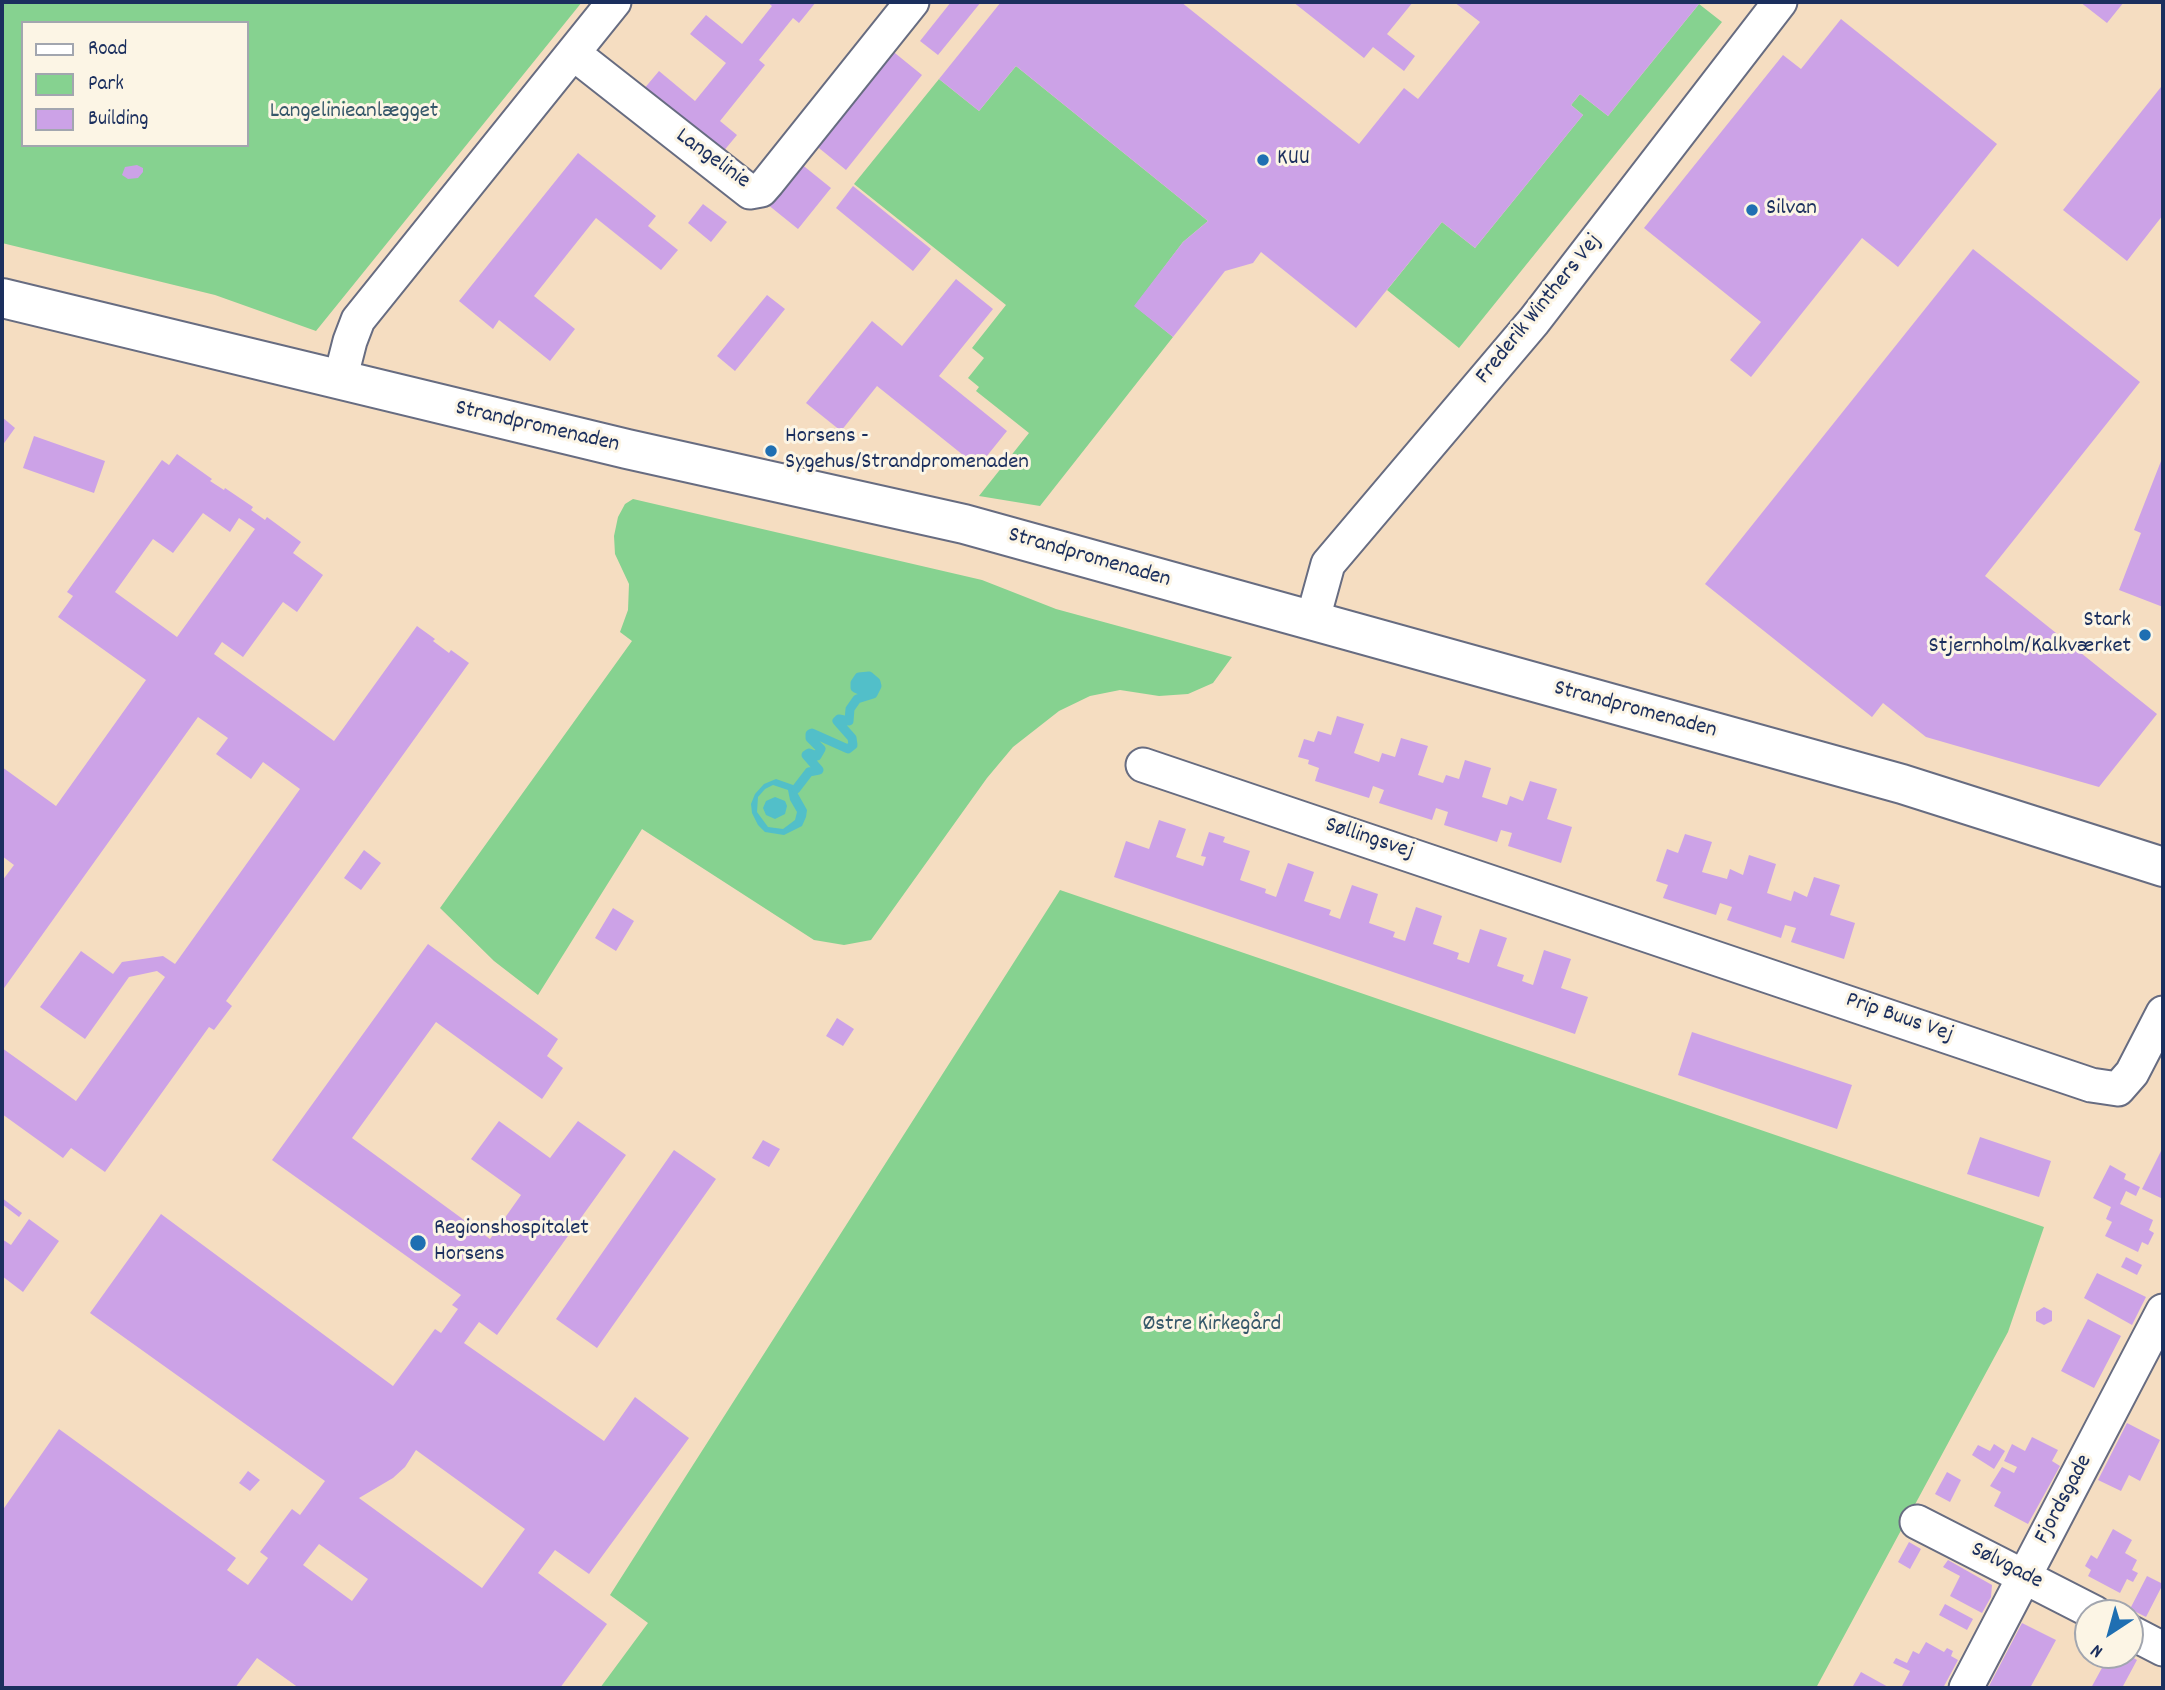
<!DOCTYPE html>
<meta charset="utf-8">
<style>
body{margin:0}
#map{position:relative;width:2165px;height:1690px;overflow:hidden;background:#f5ddc1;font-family:Dekko,sans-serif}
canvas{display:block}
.frame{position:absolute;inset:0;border:4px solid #1b2f5e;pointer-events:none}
.legend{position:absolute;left:21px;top:21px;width:228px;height:126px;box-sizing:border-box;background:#fcf5e5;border:2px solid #a2a6af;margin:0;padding:9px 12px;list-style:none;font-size:21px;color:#1b2f5e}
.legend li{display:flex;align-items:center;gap:14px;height:35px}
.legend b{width:35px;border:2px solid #a2a6af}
.north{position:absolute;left:2074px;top:1599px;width:70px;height:70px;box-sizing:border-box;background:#fcf5e5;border:2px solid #a2a6af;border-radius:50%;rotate:216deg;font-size:19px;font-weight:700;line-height:28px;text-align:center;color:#1b2f5e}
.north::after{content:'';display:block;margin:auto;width:24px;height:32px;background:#1f6fb2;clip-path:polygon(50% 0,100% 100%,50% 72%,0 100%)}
</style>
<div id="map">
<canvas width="2165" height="1690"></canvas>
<div class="frame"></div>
<ul class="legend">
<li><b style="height:9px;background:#fff"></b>Road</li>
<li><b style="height:19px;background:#86d290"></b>Park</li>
<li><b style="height:19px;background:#cca2e7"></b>Building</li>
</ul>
<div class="north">N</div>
</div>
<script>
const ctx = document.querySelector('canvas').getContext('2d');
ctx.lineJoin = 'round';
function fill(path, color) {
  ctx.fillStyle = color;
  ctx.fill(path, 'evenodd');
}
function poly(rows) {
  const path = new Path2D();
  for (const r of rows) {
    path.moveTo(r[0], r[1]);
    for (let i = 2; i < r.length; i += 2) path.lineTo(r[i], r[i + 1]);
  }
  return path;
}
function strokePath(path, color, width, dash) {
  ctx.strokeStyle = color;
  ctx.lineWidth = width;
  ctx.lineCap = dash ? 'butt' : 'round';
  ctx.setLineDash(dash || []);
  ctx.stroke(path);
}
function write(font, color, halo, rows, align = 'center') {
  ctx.font = font + ' Dekko,sans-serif';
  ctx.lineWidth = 6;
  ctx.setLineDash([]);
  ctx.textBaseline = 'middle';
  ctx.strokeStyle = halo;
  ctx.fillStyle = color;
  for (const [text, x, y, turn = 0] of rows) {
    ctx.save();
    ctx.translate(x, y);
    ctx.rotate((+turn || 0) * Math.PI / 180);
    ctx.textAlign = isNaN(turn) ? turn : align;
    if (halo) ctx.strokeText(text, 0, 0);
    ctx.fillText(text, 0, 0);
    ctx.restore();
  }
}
fill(poly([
 [2,2,582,2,316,331,215,295,2,243],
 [23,23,247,23,247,145,23,145],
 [1699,4,1722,22,1459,348,1387,290,1442,222,1475,248,1583,115,1571,105,1580,94,1608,116],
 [1016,66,1208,221,1183,242,1135,306,1173,337,1040,506,979,496,1029,433,976,391,979,387,968,378,984,358,972,348,1006,305,854,184,939,79,979,111],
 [633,499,982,580,1056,609,1232,657,1213,683,1188,694,1159,696,1120,690,1090,696,1059,711,1013,747,987,778,871,940,844,945,814,940,642,829,538,995,494,961,440,908,632,641,620,632,628,610,629,584,615,554,614,536,618,517,625,504],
 [1060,890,2044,1227,2008,1332,1816,1688,600,1688,648,1623,610,1595]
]), '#86d290');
fill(poly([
 [776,779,793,785,807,810,806,817,802,826,784,835,765,832,758,825,752,813,751,804,755,794,764,784],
 [773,785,788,790,790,800,797,812,795,820,783,829,768,827,757,812,758,797,765,789],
 [775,797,785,801,787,806,785,814,775,819,766,815,763,808,766,801]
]), '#52bfc9');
strokePath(poly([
 [796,789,809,772,819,770,806,755,809,753,817,756,821,749,810,738,810,734,812,733,848,749,853,745,852,738,837,721,839,719,849,721,850,709,857,699,873,694,877,686,876,682,869,676,859,677,855,683,855,688,866,693,872,685,864,679,861,681,861,687,865,687,865,683]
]), '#52bfc9', 9);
fill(poly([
 [767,2,816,2,799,23,793,18,759,60,765,65,720,121,737,135,722,153,643,90,659,71,695,101,726,63,690,34,706,15,742,44,772,6],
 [951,2,981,2,938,55,920,41],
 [1001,2,1181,2,1359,144,1404,88,1418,99,1480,22,1454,2,1697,2,1699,4,1608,116,1580,94,1571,105,1583,115,1475,248,1442,222,1356,328,1261,252,1253,263,1225,271,1173,337,1134,306,1183,242,1208,221,1016,66,979,111,939,79],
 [1293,2,1413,2,1387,34,1415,56,1404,71,1373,47,1364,58],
 [2080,2,2124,2,2107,23],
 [1841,19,1997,144,1898,267,1862,238,1751,377,1730,360,1761,322,1644,228,1783,55,1801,69],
 [890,49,922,75,846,170,814,144],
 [2161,87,2163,89,2163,215,2127,261,2063,210],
 [578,153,656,216,648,226,678,250,661,270,596,218,534,296,575,329,550,361,499,320,493,329,459,301],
 [800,163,831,188,798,229,767,204],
 [137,165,143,168,143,172,138,178,128,179,122,175,125,167],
 [853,186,931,249,913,271,836,208],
 [703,204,727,222,711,242,688,223],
 [1973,249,2140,382,1985,576,2157,714,2099,787,1926,737,1883,703,1872,717,1705,584],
 [956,279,993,309,939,376,1007,431,978,467,877,386,841,431,806,403,872,321,902,346],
 [767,295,785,309,735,371,717,356],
 [2,417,15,428,2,446],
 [34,436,105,461,94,493,23,468],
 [177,454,212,479,210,481,224,490,225,488,253,507,251,510,265,520,267,517,301,542,293,553,323,575,297,612,283,602,243,657,222,642,214,654,334,741,417,626,435,639,433,641,449,653,451,650,469,663,226,1001,232,1006,214,1030,209,1027,105,1172,71,1148,63,1158,2,1114,2,1048,76,1101,165,977,157,971,129,977,85,1039,40,1007,81,951,113,974,122,962,163,956,175,964,300,789,263,762,251,779,216,754,228,738,198,717,2,991,2,881,14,865,2,856,2,767,56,806,146,680,58,617,73,596,67,592,162,460,169,465],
 [203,513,230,532,239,518,255,529,177,637,115,592,153,539,173,553],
 [2163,456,2163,607,2119,590,2141,533,2134,530],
 [1337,716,1364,724,1354,753,1379,762,1382,753,1395,757,1401,738,1428,746,1418,775,1443,783,1446,775,1459,779,1465,760,1491,768,1482,797,1507,805,1510,796,1523,801,1530,781,1557,789,1547,819,1572,827,1561,863,1508,846,1512,833,1501,830,1497,842,1444,825,1448,812,1436,808,1432,820,1379,803,1384,790,1373,786,1369,798,1315,781,1319,768,1308,764,1309,760,1298,757,1304,739,1314,742,1318,731,1331,735],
 [1159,820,1186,829,1176,857,1203,866,1206,857,1201,856,1209,832,1225,837,1223,842,1250,851,1240,880,1266,889,1265,893,1276,897,1288,863,1314,872,1304,901,1331,910,1329,915,1340,919,1352,885,1378,894,1369,923,1395,932,1393,937,1405,941,1416,907,1442,916,1433,944,1459,953,1457,959,1469,963,1480,929,1507,938,1497,966,1524,975,1522,981,1533,985,1544,950,1571,959,1561,988,1588,997,1575,1034,1114,877,1126,841,1149,849],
 [1685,834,1712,842,1702,872,1727,879,1730,869,1743,875,1749,855,1776,864,1767,893,1791,901,1794,891,1807,897,1814,877,1840,885,1830,915,1855,923,1844,959,1791,942,1796,928,1785,925,1781,938,1727,920,1732,907,1720,903,1716,915,1663,898,1668,885,1656,881,1667,849,1678,853],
 [364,850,381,863,361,890,344,878],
 [613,908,634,921,616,951,595,938],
 [428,944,558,1039,547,1056,563,1068,542,1099,436,1022,352,1138,490,1239,521,1195,471,1159,499,1121,550,1158,578,1121,626,1155,497,1335,479,1322,464,1343,604,1441,635,1397,689,1438,589,1574,555,1550,538,1573,607,1624,560,1688,299,1688,257,1658,235,1688,2,1688,2,1511,59,1429,236,1558,227,1570,248,1585,268,1558,260,1552,292,1509,300,1515,325,1481,90,1313,161,1214,393,1386,435,1329,441,1333,458,1309,452,1305,461,1295,272,1160],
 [416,1450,525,1529,482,1588,359,1498,393,1478,405,1467],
 [319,1544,368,1579,352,1601,303,1565],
 [837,1018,854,1029,843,1046,826,1036],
 [1692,1032,1852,1085,1837,1129,1678,1075],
 [1980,1137,2051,1161,2039,1197,1967,1174],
 [763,1140,780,1149,769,1167,752,1158],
 [2163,1147,2163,1199,2142,1189],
 [674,1150,716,1179,597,1348,556,1319],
 [2110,1165,2126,1174,2124,1179,2140,1187,2136,1196,2126,1191,2120,1204,2153,1220,2149,1230,2154,1233,2148,1245,2142,1242,2138,1252,2105,1236,2112,1222,2106,1219,2111,1207,2093,1198],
 [2,1198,22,1213,19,1217,2,1204],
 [29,1219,59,1241,23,1292,2,1276,2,1239,11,1245],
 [2126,1257,2142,1265,2137,1275,2121,1267],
 [2097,1273,2146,1297,2132,1325,2084,1298],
 [2044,1307,2052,1311,2052,1321,2044,1325,2036,1321,2036,1312],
 [2088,1319,2121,1336,2094,1388,2061,1371],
 [2127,1423,2160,1440,2140,1481,2129,1475,2121,1491,2098,1480],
 [2032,1437,2058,1450,2052,1461,2060,1466,2028,1524,1994,1506,2001,1492,1990,1486,2002,1467,2014,1473,2017,1467,2004,1461,2012,1444,2025,1451],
 [1994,1444,2005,1451,1994,1469,1972,1455,1978,1445,1990,1451],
 [248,1471,260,1480,250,1491,239,1483],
 [1947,1472,1961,1480,1950,1502,1935,1494],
 [2113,1529,2132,1540,2125,1553,2137,1560,2132,1570,2138,1573,2133,1582,2127,1579,2120,1593,2088,1576,2091,1570,2085,1566,2091,1555,2097,1559],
 [1909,1542,1921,1549,1910,1569,1898,1562],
 [1948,1560,1992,1585,1991,1597,1982,1613,1950,1596,1960,1576,1943,1567],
 [2147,1576,2163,1584,2146,1617,2130,1609],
 [1945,1604,1973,1619,1967,1630,1939,1615],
 [2022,1623,2056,1640,2030,1688,1988,1688],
 [1926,1642,1944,1652,1947,1648,1953,1651,1951,1656,1958,1660,1943,1688,1901,1688,1910,1671,1893,1663,1896,1658,1907,1663,1913,1651,1919,1654],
 [2109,1655,2129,1655,2137,1660,2122,1688,2091,1688],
 [1861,1672,1890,1688,1858,1688,1853,1686]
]), '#cca2e7');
const minor = poly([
 [573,53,750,192,761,190,768,182,912,2],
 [340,380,350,341,358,320,614,2],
 [1312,622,1328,564,1534,321,1780,2],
 [1143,765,2091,1085,2118,1089,2132,1073,2163,1013],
 [1917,1522,2095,1613],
 [2130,1632,2163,1649],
 [1966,1688,2163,1311]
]);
const tertiary = poly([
 [2,298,627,449,964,524,1902,784,2163,867]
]);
strokePath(minor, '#676c81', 37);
strokePath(tertiary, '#676c81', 42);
strokePath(minor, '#fff', 33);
strokePath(tertiary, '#fff', 38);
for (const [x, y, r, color] of [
 [1263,160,7,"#1f6fb2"],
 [1752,210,7,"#1f6fb2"],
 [771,451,7,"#1f6fb2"],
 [2145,635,7,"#1f6fb2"],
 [418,1243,9,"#1f6fb2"]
]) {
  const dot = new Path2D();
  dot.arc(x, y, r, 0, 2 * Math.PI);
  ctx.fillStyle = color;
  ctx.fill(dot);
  strokePath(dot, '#fcf5e5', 2.5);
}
write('23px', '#36586a', '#fcf5e5', [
 ["Langelinieanlægget",354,113],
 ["Østre Kirkegård",1212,1326]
]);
write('23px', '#1b2f5e', '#fcf5e5', [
 ["Langelinie",712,160,36],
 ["Frederik Winthers Vej",1540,310,-51],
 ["Strandpromenaden",537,428,13],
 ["Strandpromenaden",1089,559,16],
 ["Strandpromenaden",1635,711,15],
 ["Søllingsvej",1369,840,18],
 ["Prip Buus Vej",1899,1019,19],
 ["Fjordsgade",2065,1500,-62],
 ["Sølvgade",2006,1567,27]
]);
write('23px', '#1b2f5e', '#fcf5e5', [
 ["KUU",1277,160],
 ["Silvan",1766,210],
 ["Horsens -",785,438],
 ["Sygehus/Strandpromenaden",785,464],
 ["Stark",2131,622,"right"],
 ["Stjernholm/Kalkværket",2131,648,"right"],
 ["Regionshospitalet",434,1230],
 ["Horsens",434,1256]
], 'left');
</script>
